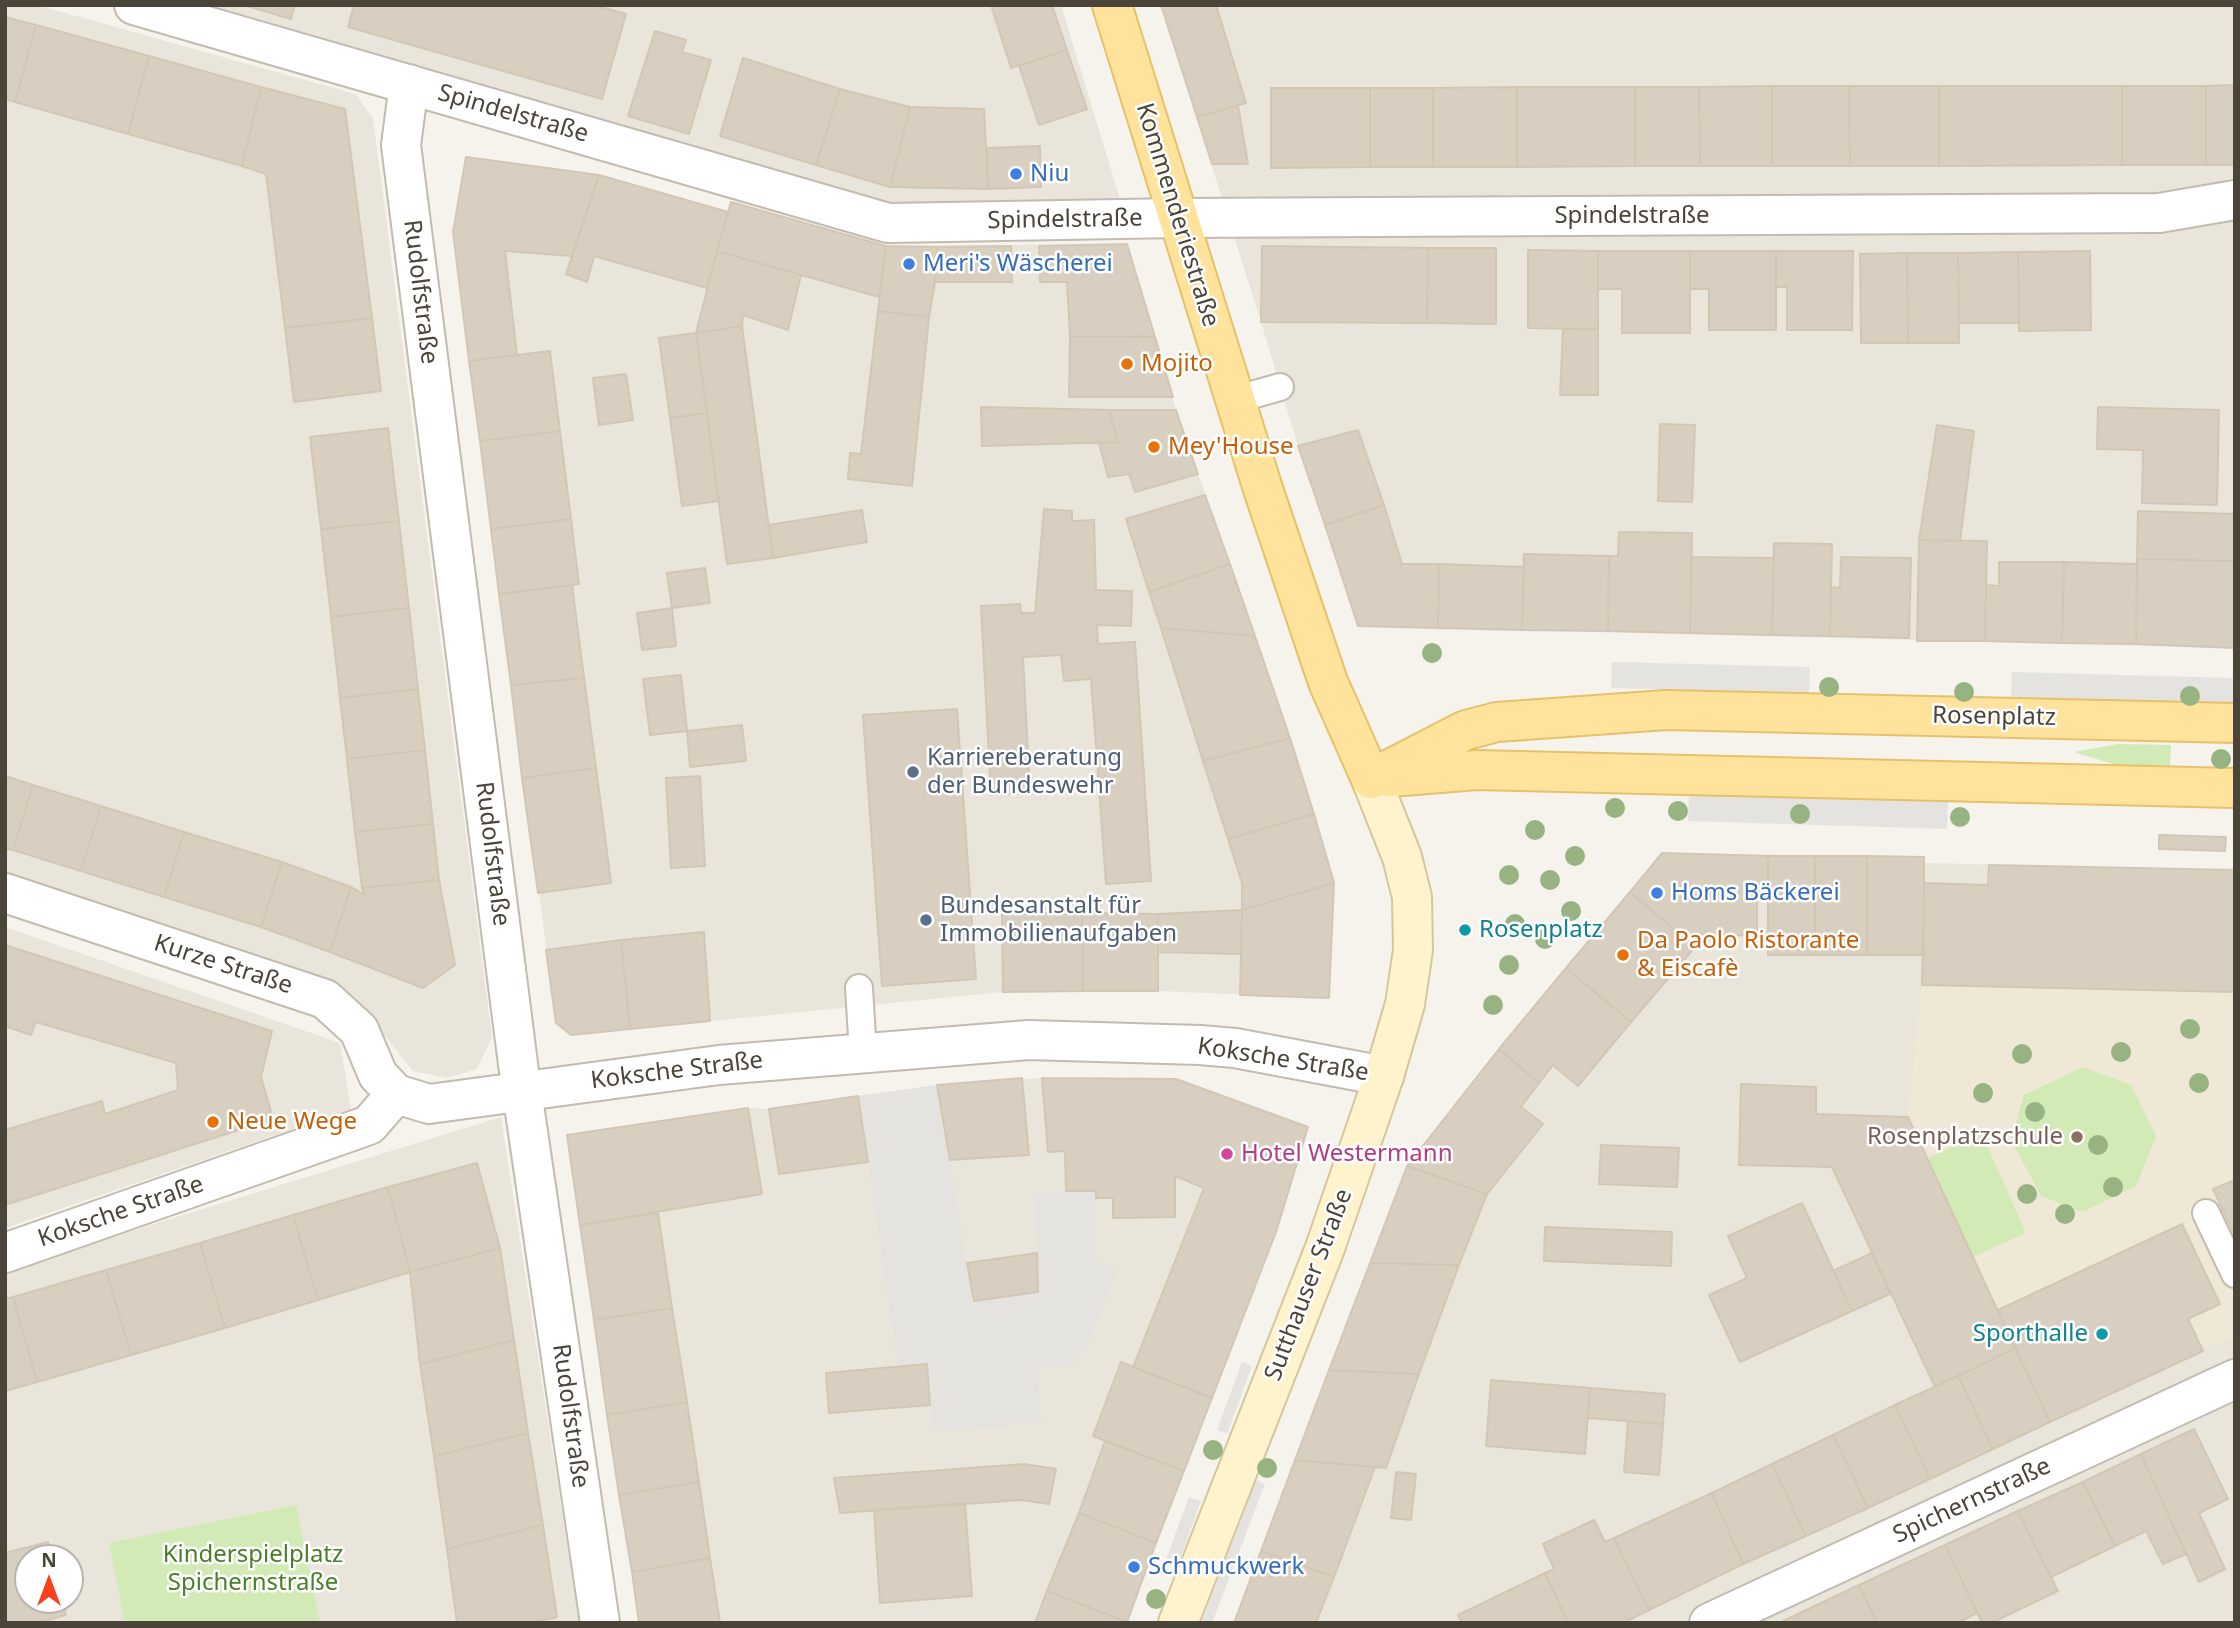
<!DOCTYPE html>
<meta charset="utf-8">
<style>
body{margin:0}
#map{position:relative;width:2240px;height:1628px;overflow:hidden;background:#f6f3ec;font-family:"Noto Sans",sans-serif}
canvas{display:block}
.frame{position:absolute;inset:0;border:7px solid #4b4439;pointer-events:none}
.north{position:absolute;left:14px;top:1544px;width:70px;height:70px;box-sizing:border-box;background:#fff;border:2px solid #b7b4b0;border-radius:50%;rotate:0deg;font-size:19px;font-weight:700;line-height:28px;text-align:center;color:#4b4439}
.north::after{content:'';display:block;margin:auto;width:24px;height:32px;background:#fc3f1d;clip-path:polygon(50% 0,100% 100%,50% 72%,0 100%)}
</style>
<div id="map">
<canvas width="2240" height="1628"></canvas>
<div class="frame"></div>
<div class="north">N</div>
</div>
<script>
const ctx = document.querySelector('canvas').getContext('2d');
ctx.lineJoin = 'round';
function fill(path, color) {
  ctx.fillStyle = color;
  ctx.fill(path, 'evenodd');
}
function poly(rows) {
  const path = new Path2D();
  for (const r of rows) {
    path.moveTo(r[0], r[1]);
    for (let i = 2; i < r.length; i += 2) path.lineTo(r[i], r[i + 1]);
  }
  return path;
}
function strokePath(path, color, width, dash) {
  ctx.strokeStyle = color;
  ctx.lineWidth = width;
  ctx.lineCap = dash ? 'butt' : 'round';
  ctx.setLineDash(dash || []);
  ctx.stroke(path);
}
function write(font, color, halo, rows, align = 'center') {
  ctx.font = font + ' "Noto Sans",sans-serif';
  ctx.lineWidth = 5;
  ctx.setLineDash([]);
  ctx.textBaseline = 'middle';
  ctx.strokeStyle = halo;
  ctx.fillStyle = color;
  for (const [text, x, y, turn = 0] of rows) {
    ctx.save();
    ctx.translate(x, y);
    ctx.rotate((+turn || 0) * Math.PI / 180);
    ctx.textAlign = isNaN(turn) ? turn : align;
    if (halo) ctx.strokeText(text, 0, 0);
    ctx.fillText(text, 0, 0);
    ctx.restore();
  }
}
fill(poly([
 [5,5,37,5,355,94,373,118,492,1037,477,1069,447,1078,413,1071,361,1006,5,875],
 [210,5,1061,5,1120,199,891,204],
 [1161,5,2235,5,2235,648,1358,626,1298,446,1261,322],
 [466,157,599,175,728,212,731,202,886,246,1127,244,1176,410,1290,738,1334,883,1329,998,1158,991,1003,992,571,1035,556,1023,453,232],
 [1662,853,1924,857,1925,863,2235,870,2235,1623,1234,1623,1407,1166,1483,1068],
 [5,927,340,1043,351,1109,5,1228],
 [1042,1078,1176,1079,1308,1127,1276,1232,1126,1623,639,1623,567,1135,748,1108,769,1109,937,1085],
 [501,1117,579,1623,5,1623,5,1270],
 [28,1558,70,1558,70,1600,28,1600]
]), '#eae5da');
fill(poly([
 [1989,865,2235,870,2235,1335,2050,1422,1908,1117,1922,985,1924,883,1988,885]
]), '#efe8d6');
fill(poly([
 [2117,744,2171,745,2170,767,2116,765,2074,752],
 [2083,1067,2131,1085,2156,1136,2136,1186,2083,1212,2041,1196,2011,1140,2024,1095],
 [1982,1134,2026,1233,1973,1257,1928,1158],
 [296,1505,320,1623,125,1623,109,1543]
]), '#d2eab5');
fill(poly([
 [1612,662,1810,667,1809,693,1611,688],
 [2012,672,2235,678,2235,703,2011,698],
 [1689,789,1948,797,1947,829,1688,821],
 [937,1085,967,1263,1038,1291,1034,1194,1096,1191,1096,1260,1118,1269,1085,1350,1081,1349,1072,1365,1038,1367,1041,1423,932,1430,927,1364,898,1366,858,1096],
 [1242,1362,1252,1366,1227,1434,1217,1430],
 [1256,1480,1265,1484,1212,1623,1201,1623],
 [1189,1497,1201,1501,1177,1567,1165,1562]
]), '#e5e3e0');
const building = poly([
 [244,5,295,5,291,19,244,5],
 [354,5,594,5,626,14,602,99,348,27,354,5],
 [991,5,1052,5,1067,50,1011,68,991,5],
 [1161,5,1216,5,1246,103,1197,117,1161,5],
 [5,17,36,25,15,102,5,99,5,17],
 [36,25,149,56,128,134,15,102,36,25],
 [655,31,686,40,682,52,711,60,689,134,628,116,655,31],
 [1067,50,1087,109,1039,125,1019,66,1067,50],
 [149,56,261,87,242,166,128,134,149,56],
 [743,58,840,89,816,165,720,136,743,58],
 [2235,85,2235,165,2206,165,2206,86,2235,85],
 [1772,86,1849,86,1850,166,1772,166,1772,86],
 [1772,86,1772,166,1700,166,1699,87,1772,86],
 [1849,86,1939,86,1939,166,1850,166,1849,86],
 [1939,86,2122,86,2122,165,1939,166,1939,86],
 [2122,86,2206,86,2206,165,2122,165,2122,86],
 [261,87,345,109,372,318,285,328,266,174,242,166,261,87],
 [1517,87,1635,87,1635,166,1517,167,1517,87],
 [1517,87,1517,167,1433,167,1433,88,1517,87],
 [1635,87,1699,87,1700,166,1635,166,1635,87],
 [1271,88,1370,88,1370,167,1271,168,1271,88],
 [1370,88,1433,88,1433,167,1370,167,1370,88],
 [840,89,910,107,890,187,816,165,840,89],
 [1238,106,1248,164,1212,164,1197,117,1238,106],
 [910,107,984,109,988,189,890,187,910,107],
 [1040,146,1041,187,988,189,987,148,1040,146],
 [466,157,599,175,572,256,505,251,517,355,469,361,453,232,466,157],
 [599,175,728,212,707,288,594,256,587,282,566,274,599,175],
 [731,202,886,246,879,297,717,251,731,202],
 [1127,244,1155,337,1070,336,1067,282,1040,282,1039,246,1127,244],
 [886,246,937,247,935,282,929,317,878,311,886,246],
 [1011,246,1012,282,935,282,937,247,1011,246],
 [1262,246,1428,248,1427,323,1261,322,1262,246],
 [1428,248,1496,248,1496,324,1427,323,1428,248],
 [1528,250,1598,251,1598,329,1528,328,1528,250],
 [717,251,801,275,788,330,743,315,742,326,696,333,717,251],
 [1598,251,1690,251,1690,333,1622,333,1622,289,1598,289,1598,251],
 [1690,251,1776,251,1776,330,1709,330,1709,289,1690,289,1690,251],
 [1776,251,1853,251,1852,330,1787,330,1787,287,1776,287,1776,251],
 [2090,251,2091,330,2019,331,2018,252,2090,251],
 [2018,252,2019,323,1959,323,1958,253,2018,252],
 [1907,253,1908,343,1861,343,1860,254,1907,253],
 [1907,253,1958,253,1959,343,1908,343,1907,253],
 [878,311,929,317,912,486,848,479,850,453,861,454,878,311],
 [372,318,381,391,294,402,285,328,372,318],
 [742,326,773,558,727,564,696,333,742,326],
 [1563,329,1598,329,1598,395,1560,395,1563,329],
 [696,333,707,413,670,418,659,338,696,333],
 [1070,336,1155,337,1173,397,1069,397,1070,336],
 [550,351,560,431,480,441,469,361,550,351],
 [626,374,633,420,599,425,593,378,626,374],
 [981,407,1109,410,1118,442,982,446,981,407],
 [2098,407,2219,410,2217,505,2142,503,2143,450,2097,449,2098,407],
 [1109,410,1176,410,1198,474,1135,492,1129,474,1108,477,1099,443,1118,442,1109,410],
 [707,413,719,501,682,506,670,418,707,413],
 [1660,424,1695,425,1692,502,1658,501,1660,424],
 [1937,425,1974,431,1960,541,1919,540,1937,425],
 [388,428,399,521,321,529,310,437,388,428],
 [1358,430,1384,505,1325,525,1298,446,1358,430],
 [560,431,571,519,491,529,480,441,560,431],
 [1205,495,1230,564,1149,592,1126,519,1205,495],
 [1384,505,1402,564,1439,564,1438,628,1358,626,1325,525,1384,505],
 [1044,509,1072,511,1072,521,1094,520,1096,590,1132,591,1131,626,1097,625,1098,644,1135,642,1151,881,1106,884,1091,679,1064,681,1061,655,1023,657,1030,793,991,795,981,606,1020,604,1021,613,1035,613,1044,509],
 [862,510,867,542,773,558,769,525,862,510],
 [2138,511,2235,514,2235,561,2137,559,2138,511],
 [571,519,579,584,499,594,491,529,571,519],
 [399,521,409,608,331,617,321,529,399,521],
 [1619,532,1692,533,1690,633,1608,631,1609,556,1618,556,1619,532],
 [1919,540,1987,541,1985,641,1917,641,1919,540],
 [1774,543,1832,544,1830,636,1772,635,1774,543],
 [1524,554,1609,556,1608,631,1522,630,1524,554],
 [1691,557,1774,558,1772,635,1690,633,1691,557],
 [1841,557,1911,558,1909,638,1830,636,1831,587,1840,588,1841,557],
 [2137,559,2235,561,2235,648,2136,644,2137,559],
 [1999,562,2064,562,2062,643,1985,641,1986,585,1999,586,1999,562],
 [2064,562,2137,564,2136,644,2062,643,2064,562],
 [1230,564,1255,636,1161,628,1149,592,1230,564],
 [1439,564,1524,567,1522,630,1438,628,1439,564],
 [705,568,710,603,672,608,667,573,705,568],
 [572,585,584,678,511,685,499,594,572,585],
 [409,608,418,689,340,698,331,617,409,608],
 [672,608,676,646,642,650,637,613,672,608],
 [1161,628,1255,636,1290,738,1203,761,1161,628],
 [681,675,687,731,650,735,643,679,681,675],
 [584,678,596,768,522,778,511,685,584,678],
 [418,689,425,750,347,759,340,698,418,689],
 [957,709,976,979,882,986,863,715,957,709],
 [742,725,746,761,690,767,687,731,742,725],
 [1290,738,1314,814,1228,839,1203,761,1290,738],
 [425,750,433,824,355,832,347,759,425,750],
 [596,768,611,883,538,893,522,778,596,768],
 [5,776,33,785,13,850,5,848,5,776],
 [700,776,705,866,671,868,666,778,700,776],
 [33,785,101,806,81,871,13,850,33,785],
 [101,806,184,832,164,897,81,871,101,806],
 [1314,814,1334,883,1242,910,1242,883,1228,839,1314,814],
 [433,824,439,880,362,888,355,832,433,824],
 [184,832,282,862,261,927,164,897,184,832],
 [2159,835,2226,837,2225,851,2159,849,2159,835],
 [1662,853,1768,856,1768,896,1757,897,1757,936,1697,934,1689,942,1630,892,1662,853],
 [1768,856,1815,856,1815,955,1768,955,1768,856],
 [1815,856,1867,856,1867,955,1815,955,1815,856],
 [1867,856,1924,857,1924,955,1867,955,1867,856],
 [282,862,351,887,330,952,261,927,282,862],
 [1989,865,2235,870,2235,992,1922,985,1924,883,1988,885,1989,865],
 [439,880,455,965,423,988,330,952,351,887,365,895,362,888,439,880],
 [1334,883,1329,998,1240,995,1242,910,1334,883],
 [1630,892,1695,947,1631,1022,1566,968,1630,892],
 [1242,910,1241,954,1158,952,1158,914,1242,910],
 [1068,913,1082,913,1083,991,1003,992,1002,914,1068,913],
 [1082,913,1158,914,1158,991,1083,991,1082,913],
 [704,932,710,1021,630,1029,621,940,704,932],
 [621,940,630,1029,571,1035,556,1023,546,950,621,940],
 [5,945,272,1031,261,1077,273,1119,5,1205,5,1130,102,1101,105,1114,178,1090,176,1063,36,1022,31,1035,5,1026,5,945],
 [1566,968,1631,1022,1578,1086,1553,1065,1539,1083,1499,1049,1566,968],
 [1499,1049,1539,1083,1521,1107,1543,1124,1487,1194,1407,1166,1499,1049],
 [1022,1078,1029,1155,950,1160,937,1085,1022,1078],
 [1042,1078,1176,1079,1308,1127,1276,1232,1212,1398,1133,1367,1204,1188,1175,1176,1175,1217,1113,1218,1113,1198,1096,1198,1096,1191,1066,1191,1065,1151,1048,1152,1042,1078],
 [1741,1084,1816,1087,1816,1114,1908,1117,2015,1348,1935,1387,1832,1167,1739,1165,1741,1084],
 [858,1096,868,1162,779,1174,769,1109,858,1096],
 [748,1108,762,1194,580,1225,567,1135,748,1108],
 [1601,1145,1679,1148,1677,1187,1599,1184,1601,1145],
 [477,1163,500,1248,410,1272,388,1187,477,1163],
 [1407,1166,1487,1194,1459,1265,1370,1263,1407,1166],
 [2235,1180,2235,1236,2213,1189,2235,1180],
 [388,1187,410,1272,318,1300,293,1215,388,1187],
 [1802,1203,1852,1311,1740,1362,1709,1295,1747,1278,1728,1236,1802,1203],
 [658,1213,672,1308,594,1320,580,1225,658,1213],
 [293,1215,318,1300,225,1328,200,1243,293,1215],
 [2182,1224,2220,1304,2188,1319,2203,1351,2050,1422,1998,1310,2182,1224],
 [1545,1227,1672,1232,1671,1266,1544,1261,1545,1227],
 [200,1243,225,1328,131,1355,106,1270,200,1243],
 [500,1248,514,1340,420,1364,410,1272,500,1248],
 [1037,1253,1038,1292,974,1301,967,1263,1037,1253],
 [1872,1253,1890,1294,1852,1311,1833,1271,1872,1253],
 [1370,1263,1459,1265,1419,1374,1329,1370,1370,1263],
 [106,1270,131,1355,37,1382,13,1297,106,1270],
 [13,1297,37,1382,5,1391,5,1299,13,1297],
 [672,1308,687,1402,607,1415,594,1320,672,1308],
 [514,1340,528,1433,434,1456,420,1364,514,1340],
 [2015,1348,2050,1422,1993,1449,1958,1376,2015,1348],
 [1121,1362,1212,1398,1184,1471,1093,1436,1121,1362],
 [927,1364,930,1405,829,1413,826,1373,927,1364],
 [1329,1370,1419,1374,1386,1468,1295,1460,1329,1370],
 [1958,1376,1993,1449,1930,1479,1895,1405,1958,1376],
 [1491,1380,1590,1388,1585,1454,1486,1446,1491,1380],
 [1590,1388,1665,1394,1663,1424,1588,1418,1590,1388],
 [687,1402,699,1482,619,1495,607,1415,687,1402],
 [1895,1405,1930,1479,1868,1508,1833,1435,1895,1405],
 [1628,1421,1663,1424,1659,1475,1624,1472,1628,1421],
 [2194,1429,2228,1499,2199,1513,2225,1569,2199,1582,2141,1454,2194,1429],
 [528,1433,543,1525,447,1549,434,1456,528,1433],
 [1833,1435,1868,1508,1806,1536,1772,1464,1833,1435],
 [1105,1441,1184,1471,1156,1543,1079,1513,1105,1441],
 [2141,1454,2186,1554,2163,1564,2146,1531,2115,1546,2083,1482,2141,1454],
 [1295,1460,1375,1467,1334,1577,1261,1551,1295,1460],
 [1024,1464,1056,1469,1049,1504,1021,1500,840,1513,834,1478,1024,1464],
 [1772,1464,1806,1536,1743,1564,1712,1493,1772,1464],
 [1396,1472,1416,1474,1411,1520,1391,1518,1396,1472],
 [699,1482,710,1558,632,1572,619,1495,699,1482],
 [2083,1482,2115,1546,2051,1577,2018,1511,2083,1482],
 [1712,1493,1743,1564,1649,1610,1614,1538,1712,1493],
 [965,1503,972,1596,880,1603,874,1510,965,1503],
 [2018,1511,2058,1591,1991,1623,1982,1623,1945,1545,2018,1511],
 [1079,1513,1156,1543,1127,1622,1047,1591,1079,1513],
 [1594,1520,1605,1542,1614,1538,1649,1610,1623,1623,1568,1623,1545,1573,1554,1569,1543,1544,1594,1520],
 [543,1525,557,1617,532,1623,457,1623,447,1549,543,1525],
 [48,1542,52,1558,28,1558,28,1600,62,1600,66,1615,37,1623,5,1623,5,1553,48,1542],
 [1945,1545,1977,1613,1957,1623,1877,1623,1859,1585,1945,1545],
 [1261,1551,1334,1577,1316,1623,1234,1623,1261,1551],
 [710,1558,720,1623,639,1623,632,1572,710,1558],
 [1545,1573,1568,1623,1462,1623,1458,1615,1545,1573],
 [1859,1585,1877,1623,1779,1623,1859,1585],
 [1047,1591,1127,1622,1035,1623,1047,1591]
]);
fill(building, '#d8cfc1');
strokePath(building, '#d3c7b4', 2);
const lane = poly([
 [1234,400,1280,387],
 [859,988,863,1053],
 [2206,1213,2235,1274]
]);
const street = poly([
 [134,5,888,223,1178,218,2159,213,2235,200],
 [409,84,401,145,518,1064,600,1623],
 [5,893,325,999,359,1030,378,1075,396,1094],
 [396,1094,429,1104,719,1065,1029,1040,1200,1045,1235,1048,1384,1076],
 [5,1253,369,1125,396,1094],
 [1709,1623,2235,1379]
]);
const secondary = poly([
 [1178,1623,1325,1248,1384,1076,1405,1004,1413,950,1412,897,1402,857,1371,779]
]);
const primary = poly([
 [1112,5,1263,489,1328,682,1371,779],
 [1390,777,1477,770,2235,788],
 [1371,779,1466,730,1497,722,1666,710,2235,723]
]);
strokePath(lane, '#c2bbae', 30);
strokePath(street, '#c2bbae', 42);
strokePath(secondary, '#d6c79b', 42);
strokePath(primary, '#e6c16a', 42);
strokePath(lane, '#fff', 26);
strokePath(street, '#fff', 38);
strokePath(secondary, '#fff3cd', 38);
strokePath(primary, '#ffe39c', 38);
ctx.fillStyle = '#97b381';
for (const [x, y] of [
 [1432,653],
 [1829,687],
 [1964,692],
 [2190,696],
 [2221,759],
 [1615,808],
 [1678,811],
 [1800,814],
 [1960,817],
 [1535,830],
 [1575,856],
 [1509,875],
 [1550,880],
 [1571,911],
 [1515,924],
 [1545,939],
 [1509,965],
 [1493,1005],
 [2190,1029],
 [2121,1052],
 [2022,1054],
 [2199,1083],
 [1983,1093],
 [2035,1112],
 [2098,1145],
 [2113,1187],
 [2027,1194],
 [2065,1214],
 [1213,1450],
 [1267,1468],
 [1156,1599]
]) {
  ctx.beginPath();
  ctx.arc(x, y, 10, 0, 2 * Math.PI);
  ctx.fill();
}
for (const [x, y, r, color] of [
 [1016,174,7,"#3f7fe0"],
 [909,264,7,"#3f7fe0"],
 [1127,364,7,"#e8710a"],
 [1154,447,7,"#e8710a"],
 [913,772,7,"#5c6f8a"],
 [1657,893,7,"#3f7fe0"],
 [926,920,7,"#5c6f8a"],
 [1465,930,7,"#0f9aa8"],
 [1623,955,7,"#e8710a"],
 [213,1122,7,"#e8710a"],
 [2077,1137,7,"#8d6e63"],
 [1227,1154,7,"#d1479c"],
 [2102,1334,7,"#0f9aa8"],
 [1134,1567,7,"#3f7fe0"]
]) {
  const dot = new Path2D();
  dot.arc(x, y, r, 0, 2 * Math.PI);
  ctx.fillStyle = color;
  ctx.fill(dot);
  strokePath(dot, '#fff', 2.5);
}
write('24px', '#4b4439', '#fff', [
 ["Spindelstraße",513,114,16],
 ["Kommenderiestraße",1177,215,73],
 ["Spindelstraße",1632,216],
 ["Spindelstraße",1065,220,-1],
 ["Rudolfstraße",420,292,83],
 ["Rosenplatz",1994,717,1],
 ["Rudolfstraße",492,854,83],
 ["Kurze Straße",223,965,18],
 ["Koksche Straße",1283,1060,9],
 ["Koksche Straße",677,1071,-7],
 ["Koksche Straße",121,1212,-19],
 ["Sutthauser Straße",1309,1285,-69],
 ["Rudolfstraße",570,1416,82],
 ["Spichernstraße",1972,1501,-25]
]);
write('24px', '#366cbe', '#fff', [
 ["Niu",1030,174],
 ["Meri's Wäscherei",923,264],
 ["Homs Bäckerei",1671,893],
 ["Schmuckwerk",1148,1567]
], 'left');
write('24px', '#c56008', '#fff', [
 ["Mojito",1141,364],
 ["Mey'House",1168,447],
 ["Da Paolo Ristorante",1637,941],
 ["& Eiscafè",1637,969],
 ["Neue Wege",227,1122]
], 'left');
write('24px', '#4e5e75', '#fff', [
 ["Karriereberatung",927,758],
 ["der Bundeswehr",927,786],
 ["Bundesanstalt für",940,906],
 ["Immobilienaufgaben",940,934]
], 'left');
write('24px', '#0d838f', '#fff', [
 ["Rosenplatz",1479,930],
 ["Sporthalle",2088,1334,"right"]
], 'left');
write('24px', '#785e54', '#fff', [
 ["Rosenplatzschule",2063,1137]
], 'right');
write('24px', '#b23c85', '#fff', [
 ["Hotel Westermann",1241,1154]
], 'left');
write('24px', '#4a7f2a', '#fff', [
 ["Kinderspielplatz",253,1555],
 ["Spichernstraße",253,1583]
]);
</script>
